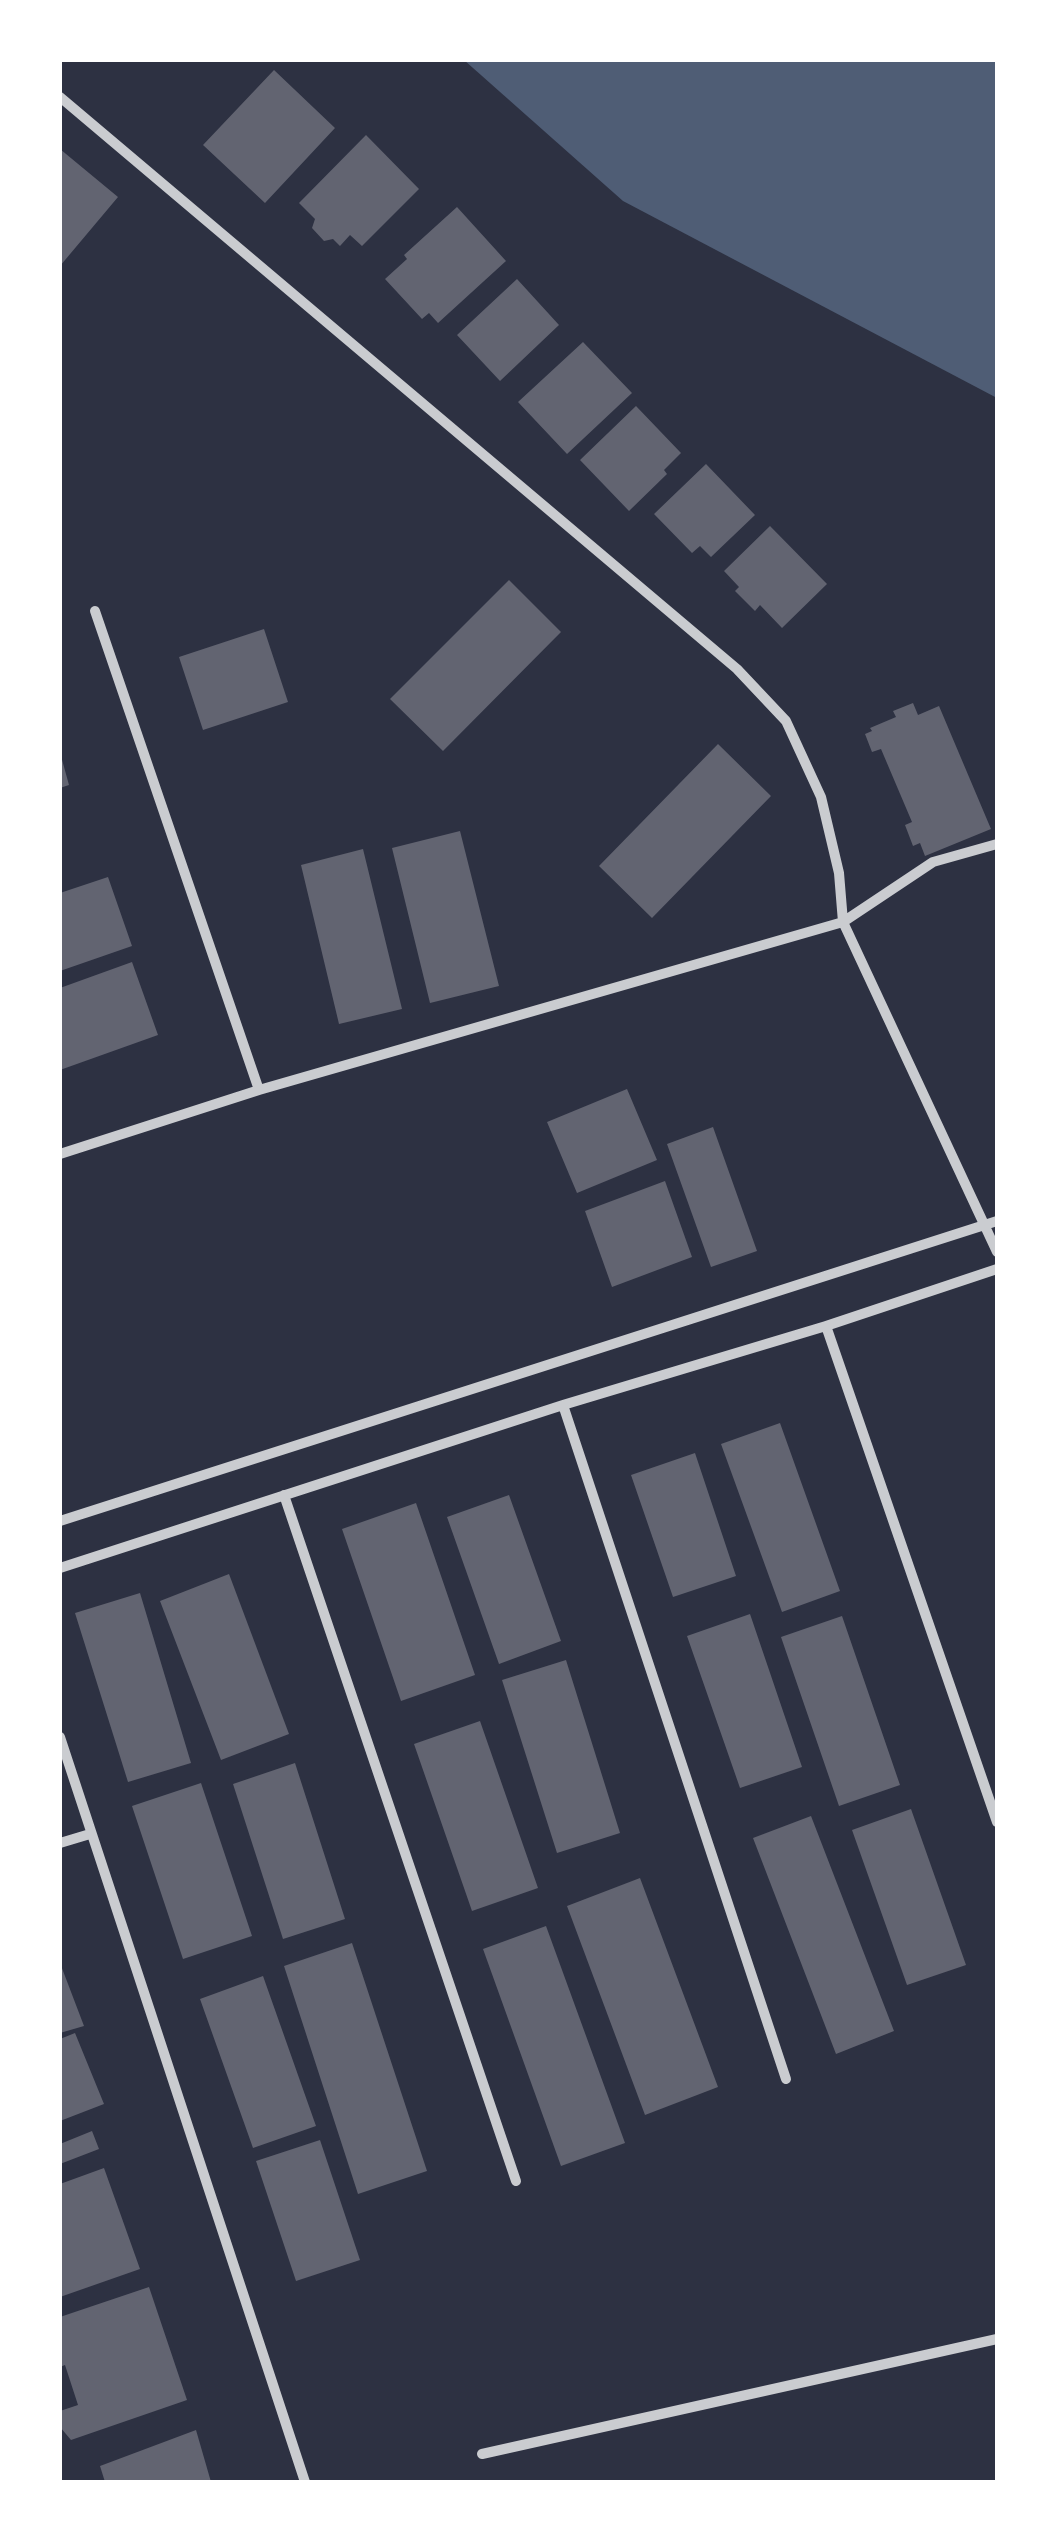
<!DOCTYPE html>
<style>
body{margin:0}
#map{position:relative;width:1057px;height:2542px;overflow:hidden;background:#2d3142;font-family:"Roboto Serif",serif}
canvas{display:block}
.frame{position:absolute;inset:0;border:62px solid #fff;pointer-events:none}
</style>
<div id="map">
<canvas width="1057" height="2542"></canvas>
<div class="frame"></div>
</div>
<script>
const ctx = document.querySelector('canvas').getContext('2d');
ctx.lineJoin = 'round';
function fill(path, color) {
  ctx.fillStyle = color;
  ctx.fill(path, 'evenodd');
}
function poly(rows) {
  const path = new Path2D();
  for (const r of rows) {
    path.moveTo(r[0], r[1]);
    for (let i = 2; i < r.length; i += 2) path.lineTo(r[i], r[i + 1]);
  }
  return path;
}
function strokePath(path, color, width, dash) {
  ctx.strokeStyle = color;
  ctx.lineWidth = width;
  ctx.lineCap = dash ? 'butt' : 'round';
  ctx.setLineDash(dash || []);
  ctx.stroke(path);
}
fill(poly([
 [464,60,997,60,997,398,623,201]
]), '#4f5d75');
fill(poly([
 [274,70,335,128,265,203,203,145],
 [366,135,419,189,362,246,350,235,340,246,333,239,324,241,312,228,315,219,299,203],
 [60,149,118,197,60,266],
 [457,207,506,261,438,323,429,313,422,319,385,279,407,259,404,255],
 [517,279,559,325,500,381,457,335],
 [583,342,632,393,567,454,518,402],
 [636,406,681,453,664,470,667,474,629,511,580,460],
 [706,464,755,515,711,557,700,546,692,553,654,514],
 [770,526,827,584,782,628,760,605,755,611,735,591,739,587,724,571],
 [509,580,561,632,443,751,390,699],
 [264,629,288,702,203,730,179,657],
 [913,703,918,715,939,706,991,829,925,856,920,843,913,846,905,825,912,822,881,749,872,752,865,734,872,731,870,728,896,717,893,711],
 [718,744,771,796,652,918,599,866],
 [61,756,69,785,60,788,60,757],
 [460,831,499,986,430,1003,392,848],
 [363,849,402,1009,339,1024,301,865],
 [108,877,132,946,60,971,60,893],
 [132,962,158,1035,60,1070,60,988],
 [627,1089,657,1160,577,1193,547,1122],
 [713,1127,757,1251,711,1267,667,1144],
 [665,1181,692,1257,612,1287,585,1211],
 [780,1423,840,1591,782,1612,721,1444],
 [695,1453,736,1576,673,1597,631,1475],
 [509,1495,561,1641,499,1664,447,1517],
 [416,1503,475,1675,401,1701,342,1529],
 [229,1574,289,1734,221,1760,160,1601],
 [140,1593,191,1763,128,1782,75,1613],
 [750,1614,802,1767,740,1788,687,1636],
 [842,1616,900,1785,839,1806,781,1637],
 [566,1660,620,1833,557,1853,502,1680],
 [480,1721,538,1888,472,1911,414,1744],
 [295,1763,345,1919,283,1939,233,1784],
 [201,1783,252,1936,183,1959,132,1806],
 [911,1809,966,1965,907,1985,852,1830],
 [811,1816,894,2031,836,2054,753,1838],
 [640,1878,718,2087,645,2115,567,1906],
 [546,1926,625,2143,561,2166,483,1949],
 [352,1943,427,2171,358,2194,284,1966],
 [60,1963,84,2026,60,2033],
 [263,1976,316,2126,253,2148,200,1999],
 [75,2033,104,2104,60,2121,60,2039],
 [92,2131,99,2149,60,2164,60,2144],
 [320,2140,360,2260,296,2281,256,2161],
 [104,2168,140,2269,60,2297,60,2184],
 [149,2287,187,2400,71,2440,60,2427,60,2411,78,2405,65,2365,60,2367,60,2317],
 [196,2430,211,2482,105,2482,100,2466]
]), '#626471');
strokePath(poly([
 [60,97,737,669,786,721,821,797,839,873,843,922,997,1252],
 [95,611,259,1090],
 [60,1154,259,1090,843,922,933,862,997,844],
 [826,1326,997,1822],
 [563,1405,786,2079],
 [284,1495,516,2181],
 [60,1521,997,1221],
 [60,1568,563,1405,826,1326,997,1269],
 [60,1737,305,2482],
 [60,1843,90,1834],
 [482,2454,997,2339]
]), '#caccd0', 10);
</script>
